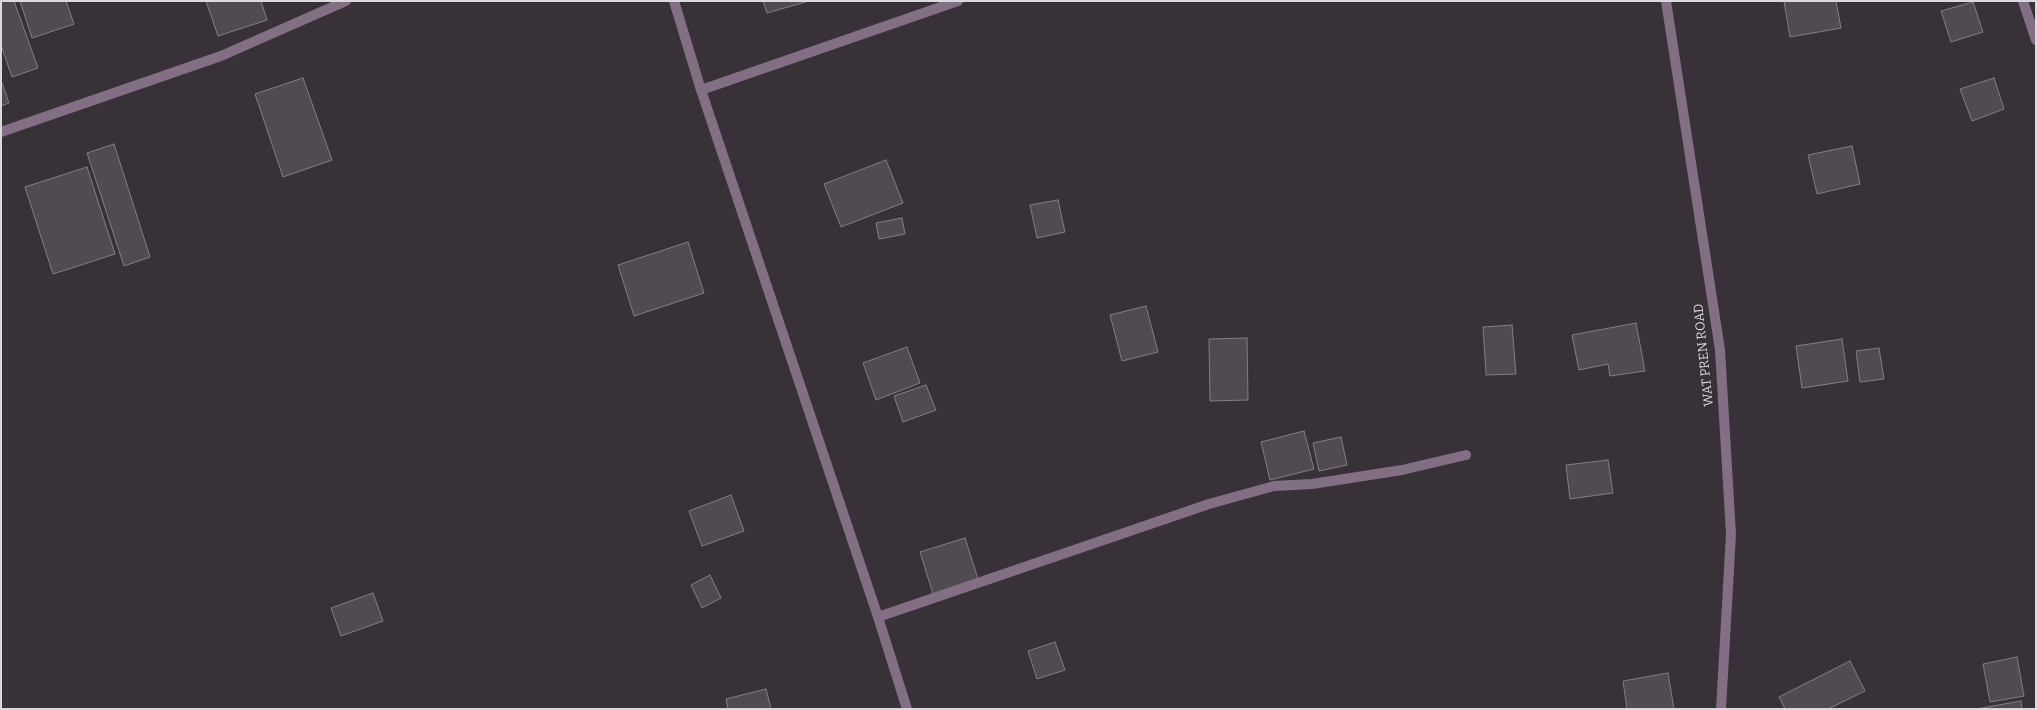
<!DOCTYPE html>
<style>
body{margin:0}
#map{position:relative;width:2037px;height:710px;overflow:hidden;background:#383138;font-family:Bitter,serif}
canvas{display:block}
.frame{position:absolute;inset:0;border:2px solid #ddd8dd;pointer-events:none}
</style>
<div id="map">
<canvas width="2037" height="710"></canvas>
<div class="frame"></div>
</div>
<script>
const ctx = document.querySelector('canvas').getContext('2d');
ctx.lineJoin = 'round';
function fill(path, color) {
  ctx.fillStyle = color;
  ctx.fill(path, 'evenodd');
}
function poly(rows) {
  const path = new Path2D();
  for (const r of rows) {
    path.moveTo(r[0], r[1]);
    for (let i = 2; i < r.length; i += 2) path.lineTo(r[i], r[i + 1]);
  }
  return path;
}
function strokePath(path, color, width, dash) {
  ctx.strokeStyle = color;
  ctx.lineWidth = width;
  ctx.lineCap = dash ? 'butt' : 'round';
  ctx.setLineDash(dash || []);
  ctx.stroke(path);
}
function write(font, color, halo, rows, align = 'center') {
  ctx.font = font + ' Bitter,serif';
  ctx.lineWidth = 3;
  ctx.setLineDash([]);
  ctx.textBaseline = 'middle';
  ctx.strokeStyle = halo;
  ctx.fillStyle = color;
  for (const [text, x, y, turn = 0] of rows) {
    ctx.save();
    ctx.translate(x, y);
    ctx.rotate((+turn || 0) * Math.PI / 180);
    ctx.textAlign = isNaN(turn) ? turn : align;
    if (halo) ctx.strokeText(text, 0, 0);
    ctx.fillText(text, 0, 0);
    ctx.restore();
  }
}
const building = poly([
 [1,1,14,1,38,68,12,77,1,45,1,1],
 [20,1,66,1,74,24,32,38,20,1],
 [206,1,261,1,267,20,218,36,206,1],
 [763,1,809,1,767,13,763,1],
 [1784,1,1836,1,1841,28,1790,37,1784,1],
 [1973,2,1983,32,1951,42,1941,11,1973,2],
 [303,78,332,160,283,177,255,94,303,78],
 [1994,78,2004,109,1972,121,1960,89,1994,78],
 [1,80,9,103,1,106,1,80],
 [114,144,150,257,124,266,87,153,114,144],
 [1852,146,1860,184,1817,194,1808,155,1852,146],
 [886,160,903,203,841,227,824,184,886,160],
 [87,167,115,254,53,274,25,187,87,167],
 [1058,200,1065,232,1037,238,1030,205,1058,200],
 [902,218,905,234,879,239,876,223,902,218],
 [688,242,704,293,634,316,618,265,688,242],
 [1146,306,1158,352,1122,361,1110,315,1146,306],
 [1636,323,1645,371,1610,376,1608,364,1579,370,1572,335,1636,323],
 [1512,325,1516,374,1486,375,1483,327,1512,325],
 [1247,338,1248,400,1210,401,1209,339,1247,338],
 [1842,339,1848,381,1802,388,1796,346,1842,339],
 [907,347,920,383,876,400,863,363,907,347],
 [1879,348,1884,379,1860,382,1856,351,1879,348],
 [926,385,936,410,903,422,894,396,926,385],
 [1304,431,1314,469,1270,480,1261,442,1304,431],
 [1341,437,1347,465,1319,471,1313,443,1341,437],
 [1608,460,1613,493,1570,499,1566,465,1608,460],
 [731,495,744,531,702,546,689,511,731,495],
 [965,538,979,582,934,597,920,552,965,538],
 [710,575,721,598,702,608,691,585,710,575],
 [373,593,383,621,341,636,331,608,373,593],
 [1055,642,1065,670,1037,679,1028,651,1055,642],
 [2017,657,2024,696,1990,702,1983,664,2017,657],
 [1850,661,1865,691,1828,709,1785,709,1779,697,1850,661],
 [1668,673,1674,709,1627,709,1623,681,1668,673],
 [766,689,771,709,728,709,726,699,766,689],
 [2021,701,2022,709,1976,709,2021,701]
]);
fill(building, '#514a51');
strokePath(building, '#847d85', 1);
strokePath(poly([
 [674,1,701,90,878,617,907,709],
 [1666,1,1720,350,1731,534,1721,709],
 [2023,1,2036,40],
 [701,90,958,1],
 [1,132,221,56,346,1],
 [878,617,1209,504,1274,486,1312,484,1402,470,1466,455]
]), '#826f84', 10);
write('13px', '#ddd8dd', '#383138', [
 ["WAT PREN ROAD",1704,355,-96]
]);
</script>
